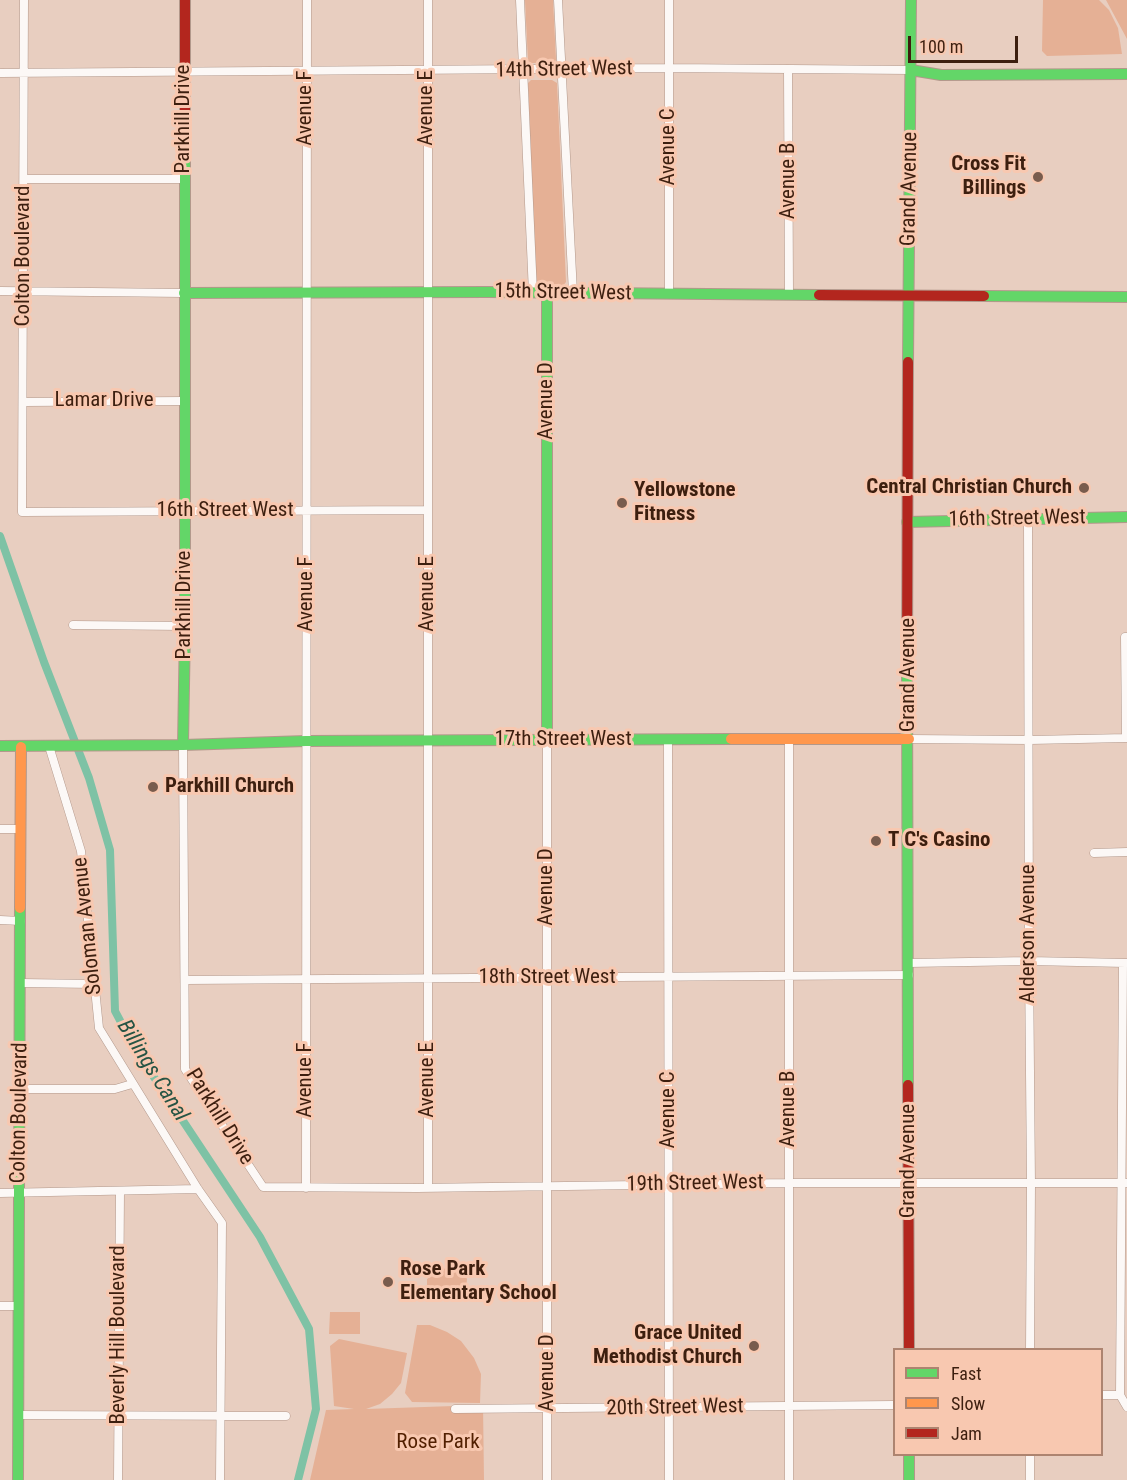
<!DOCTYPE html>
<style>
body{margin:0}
#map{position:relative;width:1127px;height:1480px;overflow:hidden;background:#e8cec0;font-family:"Roboto Condensed",sans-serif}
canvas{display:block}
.legend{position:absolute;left:893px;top:1348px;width:210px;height:108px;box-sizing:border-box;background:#f8c8b0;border:2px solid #ad8470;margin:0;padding:8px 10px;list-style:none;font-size:18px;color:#3d1f0f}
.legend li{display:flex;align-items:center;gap:12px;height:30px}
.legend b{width:30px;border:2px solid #ad8470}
.scale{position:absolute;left:908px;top:36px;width:110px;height:27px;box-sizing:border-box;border:3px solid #3d1f0f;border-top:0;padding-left:8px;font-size:18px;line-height:21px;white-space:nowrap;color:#3d1f0f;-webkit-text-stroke:4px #f8c8b0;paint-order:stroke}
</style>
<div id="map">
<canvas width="1127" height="1480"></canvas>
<ul class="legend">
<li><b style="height:8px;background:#63d668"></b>Fast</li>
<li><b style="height:8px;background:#ff974d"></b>Slow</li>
<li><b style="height:8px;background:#b3261e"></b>Jam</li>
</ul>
<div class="scale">100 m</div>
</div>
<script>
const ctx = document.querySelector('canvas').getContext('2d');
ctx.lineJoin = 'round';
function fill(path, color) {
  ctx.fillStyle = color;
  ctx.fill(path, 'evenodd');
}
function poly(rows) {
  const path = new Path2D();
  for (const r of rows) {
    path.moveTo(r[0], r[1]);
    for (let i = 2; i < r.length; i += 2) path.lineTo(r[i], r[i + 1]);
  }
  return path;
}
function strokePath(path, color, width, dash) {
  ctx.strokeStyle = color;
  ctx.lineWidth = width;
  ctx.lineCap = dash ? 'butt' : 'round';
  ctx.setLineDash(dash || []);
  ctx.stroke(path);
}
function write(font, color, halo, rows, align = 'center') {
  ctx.font = font + ' "Roboto Condensed",sans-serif';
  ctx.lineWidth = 6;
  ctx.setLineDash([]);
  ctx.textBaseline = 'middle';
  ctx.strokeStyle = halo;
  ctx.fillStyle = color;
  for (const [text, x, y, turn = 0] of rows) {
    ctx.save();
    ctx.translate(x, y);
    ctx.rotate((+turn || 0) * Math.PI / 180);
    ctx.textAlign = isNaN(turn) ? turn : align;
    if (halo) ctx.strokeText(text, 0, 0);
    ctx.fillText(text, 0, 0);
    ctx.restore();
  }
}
fill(poly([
 [525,0,553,0,556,60,553,63,530,63,528,61],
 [1043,0,1099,0,1109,10,1118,28,1122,54,1047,56,1042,51],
 [1106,0,1127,0,1127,39],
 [531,80,552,80,557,83,566,282,562,287,541,287,541,285,536,283,528,83],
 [449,1266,458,1267,463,1271,467,1279,466,1289,462,1295,447,1301,427,1297,427,1279],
 [330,1312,360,1312,360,1334,329,1334],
 [417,1325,430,1325,447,1332,461,1341,474,1358,481,1374,480,1403,412,1402,405,1393],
 [339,1339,407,1353,401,1383,392,1394,380,1404,366,1409,483,1405,484,1480,310,1480,326,1410,354,1409,334,1406,330,1346]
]), '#e5b095');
strokePath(poly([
 [0,536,44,662,89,778,110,850,115,1011,134,1047,260,1237,309,1329,316,1409,298,1480]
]), '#7ec2a5', 8);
const street = poly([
 [24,0,22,512,428,510],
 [428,0,428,1188],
 [520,0,533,293],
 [558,0,573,293],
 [669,0,669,293],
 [788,69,789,294],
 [0,73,668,68,911,70],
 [24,179,185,179],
 [0,291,184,293],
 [23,402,185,401],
 [1028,519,1029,961,1031,1184,1030,1350],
 [73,625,185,626],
 [1126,738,1125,637,1127,637],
 [909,739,1030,740,1127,738],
 [668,740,669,1480],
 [183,745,185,1069,263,1187,417,1188,789,1183,1127,1183],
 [49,746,81,851,99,1028,198,1189,222,1223,220,1480],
 [0,829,21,829],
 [1094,853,1127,852],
 [0,920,21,921],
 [909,963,1029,961,1126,963],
 [185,980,909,975],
 [21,983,95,984],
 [20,1089,115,1089,132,1084],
 [306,1188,307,0],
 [0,1193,198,1189],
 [0,1306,18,1306],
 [1102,1395,1120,1395,1127,1407],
 [1120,1395,1123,963],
 [455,1409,894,1405],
 [18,1415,286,1416],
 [1030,1454,1030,1480],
 [118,1480,120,1191],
 [547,1480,547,740],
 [789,1480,789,739]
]);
const fast = poly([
 [911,70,941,75,1127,74],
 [184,293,487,292,819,295],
 [547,293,547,740],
 [984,296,1127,297],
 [908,362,911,0],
 [907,522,1127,517],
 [907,667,908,1085],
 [183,745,185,626,185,131],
 [0,746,183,745,306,741,731,739],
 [909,1454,909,1480],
 [18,1480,20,908]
]);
const slow = poly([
 [731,739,909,739],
 [20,908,21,747]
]);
const jam = poly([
 [185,0,185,131],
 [819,295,984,296],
 [907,667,908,362],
 [908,1085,909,1350]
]);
strokePath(street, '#b2988b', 9);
strokePath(fast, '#b2988b', 12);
strokePath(slow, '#b2988b', 12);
strokePath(jam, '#b2988b', 12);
strokePath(street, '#fcf8f6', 8);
strokePath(fast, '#63d668', 10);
strokePath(slow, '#ff974d', 10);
strokePath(jam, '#b3261e', 10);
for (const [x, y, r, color] of [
 [1038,177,6,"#795c4d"],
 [1084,488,6,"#795c4d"],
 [622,503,6,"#795c4d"],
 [153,787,6,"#795c4d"],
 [876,841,6,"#795c4d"],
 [388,1282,6,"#795c4d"],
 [754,1346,6,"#795c4d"]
]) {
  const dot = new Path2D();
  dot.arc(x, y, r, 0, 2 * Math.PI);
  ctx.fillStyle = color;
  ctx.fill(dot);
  strokePath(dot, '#f8c8b0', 2);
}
write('21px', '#3d1f0f', '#f8c8b0', [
 ["14th Street West",564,70,-1],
 ["Avenue F",306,108,-90],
 ["Avenue E",427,108,-90],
 ["Parkhill Drive",184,119,-90],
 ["Avenue C",669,147,-90],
 ["Avenue B",789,181,-90],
 ["Grand Avenue",910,189,-89],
 ["Colton Boulevard",24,256,-90],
 ["15th Street West",563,293,1],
 ["Lamar Drive",104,401],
 ["Avenue D",547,401,-90],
 ["16th Street West",225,511],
 ["16th Street West",1017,519,-1],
 ["Avenue F",307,594,-90],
 ["Avenue E",428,594,-90],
 ["Parkhill Drive",185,605,-90],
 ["Grand Avenue",909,675,-90],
 ["17th Street West",563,740],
 ["Avenue D",547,887,-90],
 ["Soloman Avenue",88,926,-96],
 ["Alderson Avenue",1029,934,-90],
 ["18th Street West",547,978],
 ["Avenue F",306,1080,-90],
 ["Avenue E",428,1080,-90],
 ["Avenue B",789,1109,-90],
 ["Avenue C",669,1110,-90],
 ["Colton Boulevard",20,1113,-89],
 ["Parkhill Drive",219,1117,58],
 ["Grand Avenue",909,1161,-90],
 ["19th Street West",695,1184,-1],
 ["Beverly Hill Boulevard",119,1335,-90],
 ["Avenue D",548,1373,-90],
 ["20th Street West",675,1408,-1]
]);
write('bold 21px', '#3d1f0f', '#f8c8b0', [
 ["Cross Fit",1026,165,"right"],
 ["Billings",1026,189,"right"],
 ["Central Christian Church",1072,488,"right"],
 ["Yellowstone",634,491],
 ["Fitness",634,515],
 ["Parkhill Church",165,787],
 ["T C's Casino",888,841],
 ["Rose Park",400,1270],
 ["Elementary School",400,1294],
 ["Grace United",742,1334,"right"],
 ["Methodist Church",742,1358,"right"]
], 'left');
write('21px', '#511f00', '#f8c8b0', [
 ["Rose Park",438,1443]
]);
write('italic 22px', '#265444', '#f8c8b0', [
 ["Billings Canal",152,1071,58]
]);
</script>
